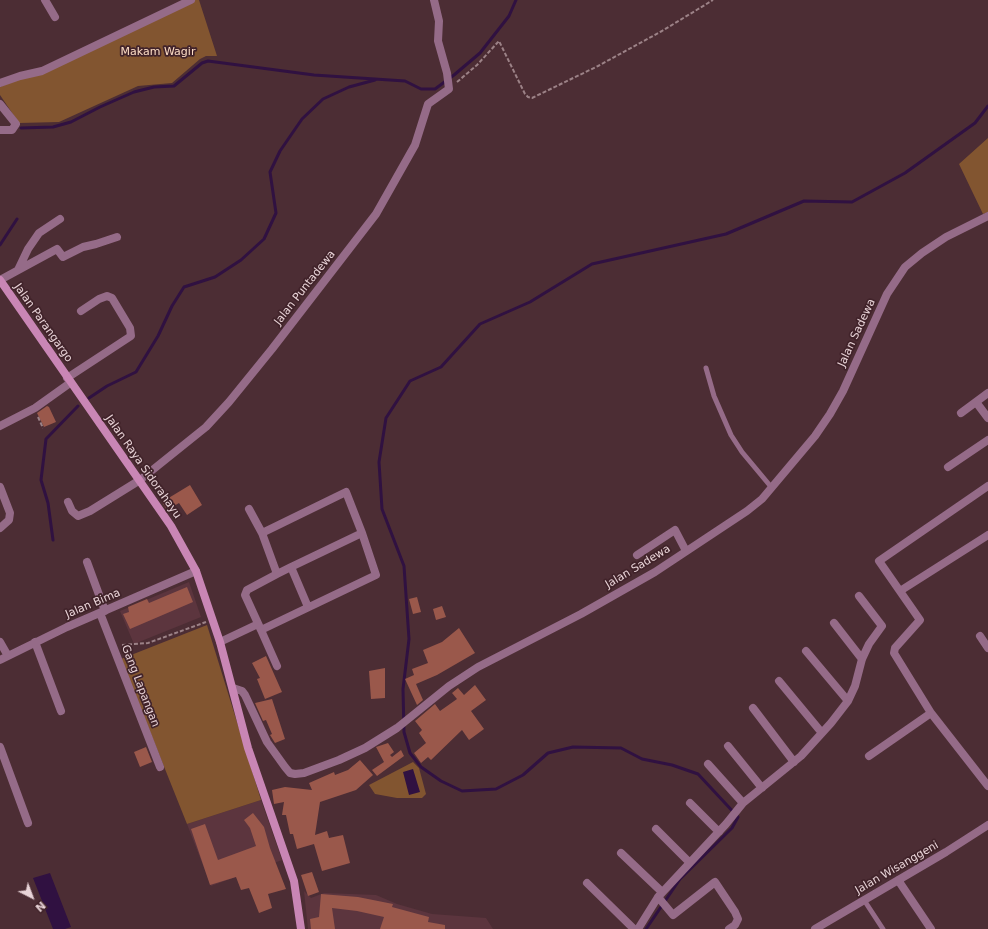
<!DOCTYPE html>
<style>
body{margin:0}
#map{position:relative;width:988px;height:929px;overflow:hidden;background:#4c2d34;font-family:"DejaVu Sans",sans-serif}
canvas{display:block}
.north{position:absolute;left:12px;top:877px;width:40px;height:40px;-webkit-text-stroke:3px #41232a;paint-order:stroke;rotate:138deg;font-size:11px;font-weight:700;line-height:16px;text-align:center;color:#e9d4d8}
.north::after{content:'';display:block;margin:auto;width:14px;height:18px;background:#e9d4d8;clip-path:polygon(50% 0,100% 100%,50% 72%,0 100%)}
</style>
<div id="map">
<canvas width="988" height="929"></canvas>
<div class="north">N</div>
</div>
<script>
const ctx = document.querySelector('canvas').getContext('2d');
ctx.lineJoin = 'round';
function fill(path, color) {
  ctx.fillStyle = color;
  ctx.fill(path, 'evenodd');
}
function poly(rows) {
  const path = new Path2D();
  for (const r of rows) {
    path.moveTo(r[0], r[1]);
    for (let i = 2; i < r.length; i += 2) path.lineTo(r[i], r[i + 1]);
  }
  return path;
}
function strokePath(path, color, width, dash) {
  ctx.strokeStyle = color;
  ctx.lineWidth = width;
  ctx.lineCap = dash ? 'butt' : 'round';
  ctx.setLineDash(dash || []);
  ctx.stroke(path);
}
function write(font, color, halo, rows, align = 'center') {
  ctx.font = font + ' "DejaVu Sans",sans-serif';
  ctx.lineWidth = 3.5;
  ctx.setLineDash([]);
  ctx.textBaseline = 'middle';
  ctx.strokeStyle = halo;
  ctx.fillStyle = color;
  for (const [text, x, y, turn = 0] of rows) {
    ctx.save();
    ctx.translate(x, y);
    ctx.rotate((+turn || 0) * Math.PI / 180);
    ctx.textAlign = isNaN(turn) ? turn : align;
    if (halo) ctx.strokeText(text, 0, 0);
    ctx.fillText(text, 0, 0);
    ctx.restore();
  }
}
fill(poly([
 [189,582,201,617,134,644,120,611],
 [261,800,282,860,211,886,187,824],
 [304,891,311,898,324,893,376,895,397,904,432,914,486,918,493,929,308,929]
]), '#5c353e');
fill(poly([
 [195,0,199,0,217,56,206,56,200,59,172,83,138,86,59,122,19,123,0,95,0,87],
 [988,138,988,212,983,214,959,164],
 [207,625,261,800,187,824,121,659],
 [413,762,419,768,426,794,422,798,397,798,375,794,369,785]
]), '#825530');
fill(poly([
 [413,769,420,792,409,795,403,772],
 [50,873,71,927,65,929,53,929,33,878]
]), '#301141');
strokePath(poly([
 [21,128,53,127,71,122,100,107,134,92,154,87,174,86,202,63,208,61,314,75,405,81,421,89,435,89,454,75,480,53,509,16,516,0],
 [0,245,17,219],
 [89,398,107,386,136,372,158,336,172,306,184,287,215,277,241,260,264,239,276,213,270,172,280,151,302,119,323,99,349,87,375,80],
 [53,540,48,503,41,480,46,439,78,406],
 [646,929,680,879,732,828,738,817,698,774,672,765,642,759,621,748,573,747,548,753,523,775,496,789,462,791,441,781,421,767,410,753,404,732,403,689,409,639,404,566,382,509,379,462,386,418,410,381,441,367,480,324,530,302,592,264,726,234,804,201,852,202,905,173,975,123,988,106]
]), '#301141', 3);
fill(poly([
 [47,406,49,407,56,422,44,427,37,413],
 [190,485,202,505,187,515,179,503,167,510,162,502],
 [187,587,193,602,130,629,123,614,129,612,128,607,147,599,149,603],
 [417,597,421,612,413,614,409,599],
 [442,606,446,617,436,620,433,609],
 [459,628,475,653,437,675,416,684,423,700,417,705,405,679,414,675,412,669,428,663,423,650,442,642],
 [266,656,282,692,265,699,257,679,260,678,252,663],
 [385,668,385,698,371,699,369,671],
 [475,685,486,700,471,711,484,729,469,740,462,730,431,760,428,757,421,763,414,753,426,743,419,733,422,730,415,721,435,704,440,711,457,699,452,693,458,688,464,695],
 [272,699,285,739,275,743,270,735,272,734,266,720,263,721,255,703],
 [388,743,394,752,390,755,392,757,401,750,404,756,377,776,372,770,384,762,376,747],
 [146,747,152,762,140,767,134,752],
 [360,760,373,775,356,790,320,802,315,835,327,831,329,838,343,835,350,863,322,871,314,844,297,849,293,834,290,834,286,815,282,815,284,802,274,804,272,790,285,787,312,790,309,783,334,772,335,775,348,770],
 [253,813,264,827,270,848,286,889,268,894,272,908,259,913,249,888,241,890,236,877,210,885,191,829,205,824,218,860,256,846,250,828,244,820],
 [312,872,319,892,308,896,301,875],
 [321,894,358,897,393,904,392,907,429,917,428,922,445,925,445,929,380,929,384,917,357,911,332,908,335,929,311,929,310,919,319,917]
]), '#9a584b');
strokePath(poly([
 [457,82,477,65,499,41,525,94,528,97,532,98,598,66,662,31,713,0],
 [38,417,43,428],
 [122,645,148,643,206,622]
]), '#9c8287', 2, [4, 2]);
strokePath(poly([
 [706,368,714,396,731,435,742,452,772,488],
 [864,900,883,929]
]), '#956b88', 5);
strokePath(poly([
 [45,0,55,17],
 [0,83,20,76,42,71,191,0],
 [0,104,16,124,12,130,0,130],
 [18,270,28,249,39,233,60,219],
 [0,280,57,249,63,257,83,247,96,244,117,237],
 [67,378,131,336,130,328,112,298,107,296,99,299,81,311],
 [976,402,988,418],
 [961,413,988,393],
 [0,426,35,408,70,383],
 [948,467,988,440],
 [0,487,10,513,9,520,0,528],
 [68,502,72,511,78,516,90,511,140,480,206,427,229,402,272,349,376,214,415,145,428,104,449,89,447,73,438,41,439,21,434,0],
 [249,509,262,533,277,574,291,567,308,607],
 [262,533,346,492,362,533],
 [637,555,675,530,686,551],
 [87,562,105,611],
 [277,574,247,590,245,595,261,630,376,575,362,533,291,567],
 [900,591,988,535],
 [100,613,160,767],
 [834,623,862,659],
 [261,630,277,666],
 [980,636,988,648],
 [0,642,8,656],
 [35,642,61,711],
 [220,642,258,624],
 [806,651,848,701],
 [0,660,67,627,196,571],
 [779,681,822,733],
 [233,688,242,691,245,695,267,742,285,767,290,773,295,774,304,773,339,760,365,748,397,728,449,686,478,667,581,614,655,572,747,511,762,499,815,436,830,414,843,391,887,294,905,267,922,253,946,237,988,216],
 [753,708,794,762],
 [931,713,894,653,895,648,920,620,879,561,988,486],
 [728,746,762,788],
 [0,747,28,823],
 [869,756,931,713,988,786],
 [708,764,743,803],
 [690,803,719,832],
 [656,829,689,862],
 [621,853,662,892],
 [898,880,931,929],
 [587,883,634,929],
 [638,929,658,897],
 [729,929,735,925,738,919,735,912,715,882,673,915,658,897,726,824,743,803,801,756,831,723,848,701,855,686,862,659,869,644,882,626,859,596],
 [815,929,946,852,988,825]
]), '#956b88', 8);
strokePath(poly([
 [0,280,171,526,196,571,220,642,248,748,294,881,301,929]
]), '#c986b5', 8);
write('11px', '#fdddc5', '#41232a', [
 ["Makam Wagir",158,52]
]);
write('11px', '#e9d4d8', '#41232a', [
 ["Jalan Puntadewa",305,288,-52],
 ["Jalan Parangargo",43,323,55],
 ["Jalan Sadewa",857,333,-65],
 ["Jalan Raya Sidorahayu",143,467,55],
 ["Jalan Sadewa",638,567,-31],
 ["Jalan Bima",93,604,-23],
 ["Gang Lapangan",140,686,69],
 ["Jalan Wisanggeni",897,868,-30]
]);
</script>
